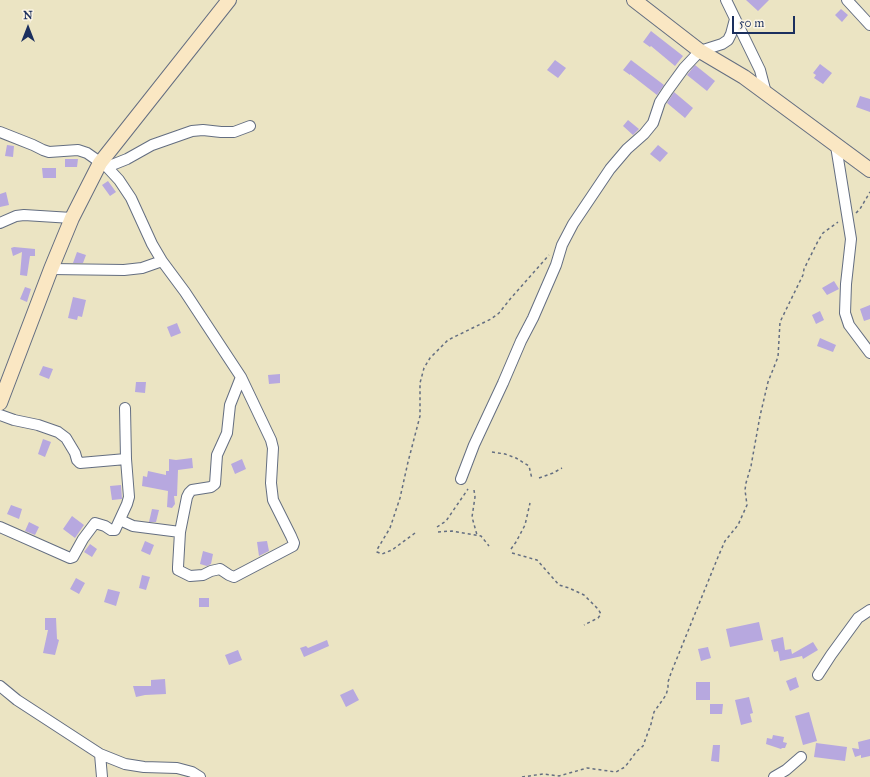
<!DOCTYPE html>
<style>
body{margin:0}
#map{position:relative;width:870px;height:777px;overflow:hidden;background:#ebe4c3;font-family:"IM FELL Great Primer",serif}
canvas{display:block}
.north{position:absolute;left:8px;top:8px;width:40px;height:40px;-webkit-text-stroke:3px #fcf5e5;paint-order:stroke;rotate:0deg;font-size:11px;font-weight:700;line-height:16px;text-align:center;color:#1b2f5e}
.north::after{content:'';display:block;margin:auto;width:14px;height:18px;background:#1b2f5e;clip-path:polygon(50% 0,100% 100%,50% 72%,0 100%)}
.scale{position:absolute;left:732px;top:16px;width:63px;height:18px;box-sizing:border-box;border:2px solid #1b2f5e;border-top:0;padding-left:5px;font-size:12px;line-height:14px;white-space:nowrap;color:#1b2f5e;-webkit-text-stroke:3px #fcf5e5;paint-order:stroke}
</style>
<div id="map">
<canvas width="870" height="777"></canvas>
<div class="north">N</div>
<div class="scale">50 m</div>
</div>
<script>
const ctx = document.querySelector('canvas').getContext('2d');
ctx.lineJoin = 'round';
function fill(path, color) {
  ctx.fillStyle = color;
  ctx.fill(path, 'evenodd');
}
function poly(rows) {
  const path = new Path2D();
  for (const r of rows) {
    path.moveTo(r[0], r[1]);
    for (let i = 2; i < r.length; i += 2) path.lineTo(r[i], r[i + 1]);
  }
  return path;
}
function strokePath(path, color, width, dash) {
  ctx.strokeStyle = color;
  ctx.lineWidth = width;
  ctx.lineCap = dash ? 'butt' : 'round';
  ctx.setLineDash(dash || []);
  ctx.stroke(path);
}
fill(poly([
 [746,0,769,0,758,11],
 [841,9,848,15,842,22,835,15],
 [651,31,683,56,675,66,651,46,650,47,643,42],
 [555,60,566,68,558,78,547,70],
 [631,60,664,85,657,95,630,74,630,75,623,70],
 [820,64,832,73,823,84,814,78,816,75,813,73],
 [695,65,715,81,707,91,687,75],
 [674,92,693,108,685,118,667,103],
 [860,96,870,99,870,112,856,107],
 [628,120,639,129,633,135,623,126],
 [7,145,14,146,13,157,5,156],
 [658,145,668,153,660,162,650,154],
 [65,159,78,159,77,167,65,167],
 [42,168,56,168,56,178,43,178],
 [108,181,116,192,110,196,102,185],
 [6,192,9,205,0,207,0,194],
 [14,247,35,249,35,256,30,256,27,276,20,275,22,252,13,256,11,248],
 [77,252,86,255,83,263,73,263],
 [834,281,839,289,827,295,822,288],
 [25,287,31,289,27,302,20,299],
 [73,297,86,300,82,317,78,316,77,320,68,318],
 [870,305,870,319,864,321,860,309],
 [820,311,824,320,816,324,812,315],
 [177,323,181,333,171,337,167,327],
 [820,338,836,345,833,352,817,346],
 [43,366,53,369,49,379,39,375],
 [280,374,280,383,269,384,268,375],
 [136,382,146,382,145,393,135,392],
 [43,439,51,442,45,457,38,454],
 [192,458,193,468,178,470,177,496,174,496,175,504,172,508,167,507,168,491,142,486,143,476,147,477,148,471,166,475,166,471,169,471,169,459,176,460],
 [242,459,246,469,235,474,231,464],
 [121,485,122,499,112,500,110,486],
 [11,505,22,509,19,519,7,514],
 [152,509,159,510,156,522,149,522],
 [72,516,84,525,75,538,63,529],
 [29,522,39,527,35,535,25,531],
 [145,541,154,545,150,555,141,551],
 [267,541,269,551,259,556,257,542],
 [90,544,97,549,92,557,84,552],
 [203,551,213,554,211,564,207,566,200,564],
 [142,575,150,577,146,590,139,588],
 [76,578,85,583,79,594,70,589],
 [108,589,120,592,116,606,104,602],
 [199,598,209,598,209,607,199,607],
 [45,618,56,618,57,639,59,640,55,655,43,653,48,630,45,630],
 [759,622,763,640,730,647,726,629],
 [783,637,785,650,791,649,792,654,813,642,818,650,803,659,802,656,780,661,778,651,774,652,771,640],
 [327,640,329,646,304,657,300,648,306,646,308,648],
 [708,647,711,658,701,661,698,649],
 [238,650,242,660,229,665,225,655],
 [796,677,799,687,790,691,786,681],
 [165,679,166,694,145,695,136,697,133,686,151,686,151,680],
 [696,682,710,682,710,700,696,700],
 [353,689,359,700,346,707,340,695],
 [749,697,753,713,750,714,752,722,741,725,735,700],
 [710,704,723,704,722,714,710,714],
 [809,712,817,741,803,745,795,716],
 [773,735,784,737,783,742,787,743,785,748,782,748,781,749,766,744,767,738,772,739],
 [870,739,870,756,861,758,861,755,855,757,852,748,859,749,858,742],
 [816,743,847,747,845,761,814,757],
 [713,745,720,745,719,762,711,761]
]), '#b7a8df');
const street = poly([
 [726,0,760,70,766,93],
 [847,0,870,25],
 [0,132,33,145,43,150,49,152,78,150,87,153,107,167,119,180,131,198,152,244,162,261,185,292,241,377,271,440,273,448,271,483,273,500,291,536,294,543,293,546,234,577,229,575,220,569,211,571,203,575,190,576,178,570,178,567,180,532,187,497,189,493,192,490,211,487,215,484,217,455,227,433,230,405,241,377],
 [836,146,851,239,846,284,845,313,849,325,870,353],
 [107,167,127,159,152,145,192,131,203,130,221,132,234,132,250,126],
 [0,223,16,216,24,215,72,218],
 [51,269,124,270,142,268,162,261],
 [0,415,14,420,38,425,58,432,66,438,75,453,77,460,80,463,126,459],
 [461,479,474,445,503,383,521,341,533,318,556,265,562,245,573,224,610,169,627,149,644,134,653,123,660,102,668,90,684,68,700,51,722,44,728,40,731,34,735,19],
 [120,520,133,526,180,532],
 [0,527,70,558,73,557,83,539,95,523,105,526,111,530,115,530,127,504,129,497,126,459,125,408],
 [818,675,831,655,858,618,870,610],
 [0,686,17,700,100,754,125,764,144,767,177,768,192,772,200,777],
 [100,754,102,777],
 [774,777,786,770,801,757]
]);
const secondary = poly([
 [634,0,700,51,744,77,870,170],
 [0,403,51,269,72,218,100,163,229,0]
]);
strokePath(street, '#646e81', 12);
strokePath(secondary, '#646e81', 16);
strokePath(poly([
 [856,213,860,209,870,192],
 [492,452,505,454,516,458,529,466,532,479],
 [539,478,553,473,562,468],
 [474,490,475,497,472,517,477,535],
 [437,527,446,521,468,489],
 [438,532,452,531,481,536,489,546],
 [415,533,392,550,382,554,377,552,378,548,390,528,400,498,408,462,420,416,420,383,424,368,430,358,448,340,491,319,499,313,511,298,549,255],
 [511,549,516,542,525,525,530,503],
 [512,553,537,560,559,585,569,588,584,595,598,609,601,614,598,618,584,625],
 [522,777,543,774,559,776,587,768,616,772,625,767,637,751,643,746,651,724,654,712,666,695,668,688,668,682,671,673,718,557,725,541,738,525,747,505,745,490,746,483,751,466,760,416,768,382,778,357,780,322,803,275,804,269,818,241,823,233,838,222]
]), '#646e81', 1.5, [3, 3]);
strokePath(street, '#fff', 10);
strokePath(secondary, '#fae7c3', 14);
</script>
